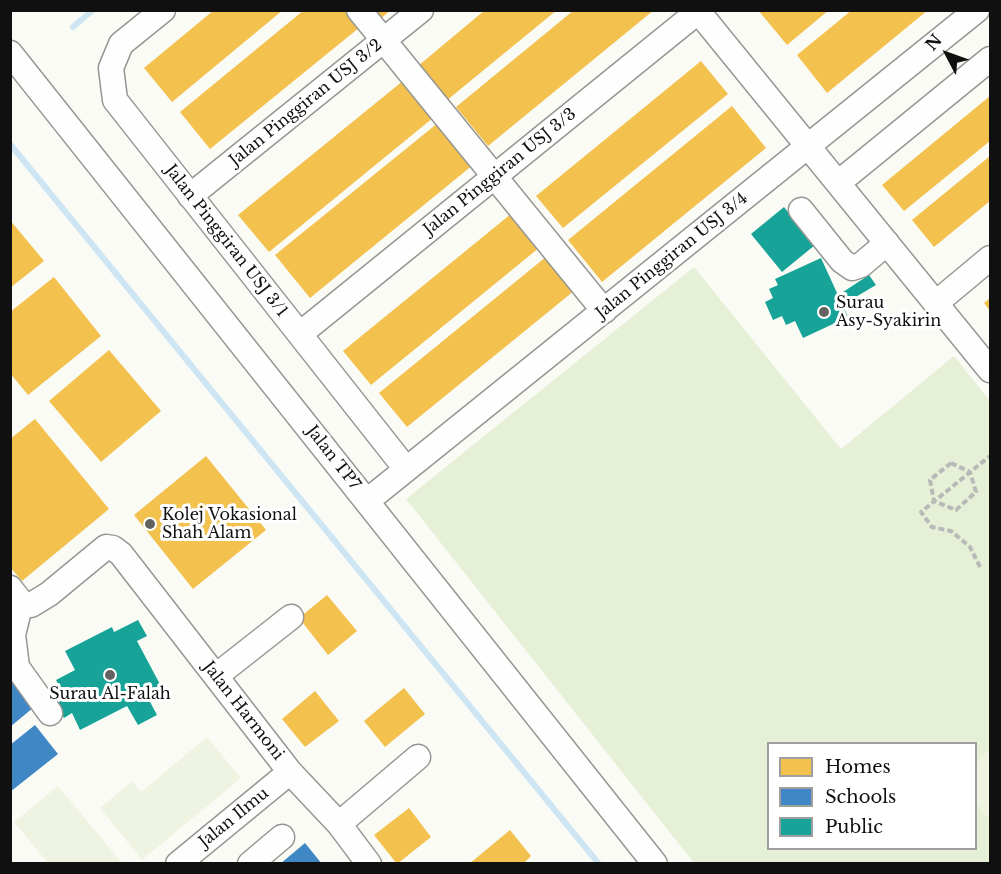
<!DOCTYPE html>
<style>
body{margin:0}
#map{position:relative;width:1001px;height:874px;overflow:hidden;background:#fbfbf6;font-family:"Libre Baskerville",serif}
canvas{display:block}
.frame{position:absolute;inset:0;border:12px solid #101010;pointer-events:none}
.legend{position:absolute;left:767px;top:742px;width:210px;height:108px;box-sizing:border-box;background:#fff;border:2px solid #9f9f9f;margin:0;padding:8px 10px;list-style:none;font-size:18px;color:#101010}
.legend li{display:flex;align-items:center;gap:12px;height:30px}
.legend b{width:30px;border:2px solid #9f9f9f}
.north{position:absolute;left:917px;top:24px;width:60px;height:60px;-webkit-text-stroke:4px #fff;paint-order:stroke;rotate:311deg;font-size:16px;font-weight:700;line-height:24px;text-align:center;color:#101010}
.north::after{content:'';display:block;margin:auto;width:21px;height:27px;background:#101010;clip-path:polygon(50% 0,100% 100%,50% 72%,0 100%)}
</style>
<div id="map">
<canvas width="1001" height="874"></canvas>
<div class="frame"></div>
<ul class="legend">
<li><b style="height:16px;background:#f2c14e"></b>Homes</li>
<li><b style="height:16px;background:#3f88c5"></b>Schools</li>
<li><b style="height:16px;background:#17a398"></b>Public</li>
</ul>
<div class="north">N</div>
</div>
<script>
const ctx = document.querySelector('canvas').getContext('2d');
ctx.lineJoin = 'round';
function fill(path, color) {
  ctx.fillStyle = color;
  ctx.fill(path, 'evenodd');
}
function poly(rows) {
  const path = new Path2D();
  for (const r of rows) {
    path.moveTo(r[0], r[1]);
    for (let i = 2; i < r.length; i += 2) path.lineTo(r[i], r[i + 1]);
  }
  return path;
}
function strokePath(path, color, width, dash) {
  ctx.strokeStyle = color;
  ctx.lineWidth = width;
  ctx.lineCap = dash ? 'butt' : 'round';
  ctx.setLineDash(dash || []);
  ctx.stroke(path);
}
function write(font, color, halo, rows, align = 'center') {
  ctx.font = font + ' "Libre Baskerville",serif';
  ctx.lineWidth = 6;
  ctx.setLineDash([]);
  ctx.textBaseline = 'middle';
  ctx.strokeStyle = halo;
  ctx.fillStyle = color;
  for (const [text, x, y, turn = 0] of rows) {
    ctx.save();
    ctx.translate(x, y);
    ctx.rotate((+turn || 0) * Math.PI / 180);
    ctx.textAlign = isNaN(turn) ? turn : align;
    if (halo) ctx.strokeText(text, 0, 0);
    ctx.fillText(text, 0, 0);
    ctx.restore();
  }
}
fill(poly([
 [694,267,841,449,954,356,990,401,990,863,694,863,406,499],
 [768,744,976,744,976,848,768,848]
]), '#e5f0d7');
fill(poly([
 [207,737,241,778,142,860,100,808,132,781,141,792],
 [990,749,990,821,976,803,976,762],
 [58,786,122,863,48,863,14,822]
]), '#eef4e1');
fill(poly([
 [214,10,283,10,172,102,144,68],
 [304,10,355,10,365,23,210,149,180,112],
 [372,10,391,10,379,20],
 [485,10,557,10,446,101,418,66],
 [574,10,654,10,488,146,456,107],
 [758,10,829,10,787,45],
 [852,10,928,10,827,93,797,55],
 [701,61,728,94,563,228,536,196],
 [409,76,439,113,269,252,238,215],
 [990,96,990,141,904,211,882,185],
 [732,106,766,148,602,282,568,240],
 [444,118,479,160,310,298,275,255],
 [990,156,990,201,934,247,912,220],
 [517,209,545,243,371,385,343,351],
 [10,220,44,261,10,288],
 [552,252,580,286,407,427,379,393],
 [54,277,101,336,28,395,10,373,10,312],
 [990,298,990,311,984,303],
 [109,350,161,411,101,462,49,401],
 [35,419,109,509,22,581,10,567,10,439],
 [206,456,266,530,193,589,134,515],
 [327,595,357,631,328,655,299,618],
 [404,688,425,714,385,747,364,721],
 [315,691,339,721,305,747,282,719],
 [409,808,431,837,397,864,374,835],
 [510,830,531,856,523,864,469,864]
]), '#f2c14e');
fill(poly([
 [10,678,34,707,10,727],
 [35,725,58,754,10,792,10,745],
 [305,843,322,864,280,864]
]), '#3f88c5');
fill(poly([
 [784,207,815,245,782,272,751,234],
 [821,258,848,317,803,338,795,321,786,325,782,316,773,320,765,302,773,298,769,289,778,285,775,279],
 [869,275,876,285,849,301,843,292],
 [138,620,147,636,137,641,163,690,148,698,157,715,138,725,127,706,80,730,72,713,64,718,56,703,66,699,56,680,75,670,65,651,112,627,114,632]
]), '#17a398');
strokePath(poly([
 [73,27,93,10],
 [10,144,599,864]
]), '#cee6f3', 6);
const minor = poly([
 [163,10,121,44,111,68,115,100,406,469],
 [359,10,604,311],
 [697,10,990,370],
 [10,53,655,864],
 [838,183,990,59],
 [190,196,421,10],
 [801,210,842,261,852,268,861,265,887,243],
 [936,303,990,258],
 [300,334,700,10],
 [367,501,977,10],
 [10,588,21,602,31,605,49,594,106,547,113,548,121,554,290,772,339,824,369,864],
 [21,602,13,635,17,667,50,713],
 [216,676,291,617],
 [339,824,418,757],
 [178,864,290,772],
 [250,864,282,837]
]);
strokePath(minor, '#969694', 27);
strokePath(poly([
 [951,463,970,472,976,492,956,510,934,501,930,480,951,463],
 [980,567,970,547,951,531,932,527,921,512,990,456]
]), '#b9b9b8', 4, [6, 3]);
strokePath(minor, '#fefefe', 24);
for (const [x, y, r, color] of [
 [824,312,6,"#626260"],
 [150,524,6,"#626260"],
 [110,675,6,"#626260"]
]) {
  const dot = new Path2D();
  dot.arc(x, y, r, 0, 2 * Math.PI);
  ctx.fillStyle = color;
  ctx.fill(dot);
  strokePath(dot, '#fff', 2);
}
write('16px', '#101010', '#fff', [
 ["Jalan Pinggiran USJ 3/2",306,103,-39],
 ["Jalan Pinggiran USJ 3/3",500,172,-39],
 ["Jalan Pinggiran USJ 3/1",226,241,52],
 ["Jalan Pinggiran USJ 3/4",672,256,-39],
 ["Jalan TP7",333,458,52],
 ["Jalan Harmoni",243,711,52],
 ["Jalan Ilmu",234,818,-39]
]);
write('16px', '#101010', '#fff', [
 ["Surau",836,303],
 ["Asy-Syakirin",836,321],
 ["Kolej Vokasional",162,515],
 ["Shah Alam",162,533],
 ["Surau Al-Falah",110,694,"center"]
], 'left');
</script>
